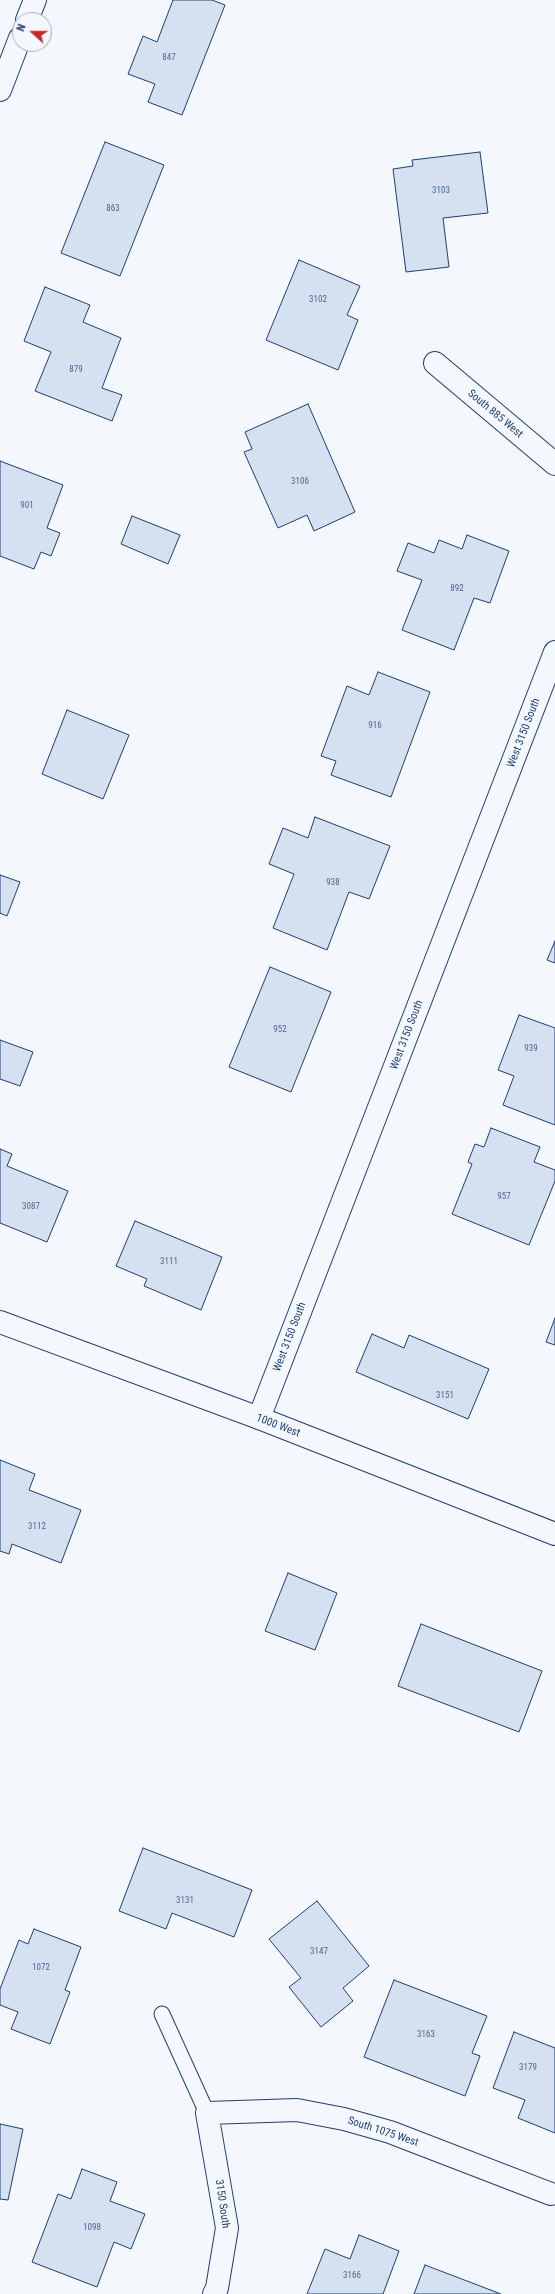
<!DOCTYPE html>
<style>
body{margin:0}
#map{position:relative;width:555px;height:2294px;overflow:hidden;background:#f4f7fb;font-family:"Roboto Condensed",sans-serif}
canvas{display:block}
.north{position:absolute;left:12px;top:12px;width:40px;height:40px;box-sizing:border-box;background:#f4f7fb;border:1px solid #9eadc5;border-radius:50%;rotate:291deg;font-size:11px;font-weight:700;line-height:16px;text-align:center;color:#1d3f73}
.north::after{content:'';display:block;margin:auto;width:14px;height:18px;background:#c62828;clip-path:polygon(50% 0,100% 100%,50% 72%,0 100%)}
</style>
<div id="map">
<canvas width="555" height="2294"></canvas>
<div class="north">N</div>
</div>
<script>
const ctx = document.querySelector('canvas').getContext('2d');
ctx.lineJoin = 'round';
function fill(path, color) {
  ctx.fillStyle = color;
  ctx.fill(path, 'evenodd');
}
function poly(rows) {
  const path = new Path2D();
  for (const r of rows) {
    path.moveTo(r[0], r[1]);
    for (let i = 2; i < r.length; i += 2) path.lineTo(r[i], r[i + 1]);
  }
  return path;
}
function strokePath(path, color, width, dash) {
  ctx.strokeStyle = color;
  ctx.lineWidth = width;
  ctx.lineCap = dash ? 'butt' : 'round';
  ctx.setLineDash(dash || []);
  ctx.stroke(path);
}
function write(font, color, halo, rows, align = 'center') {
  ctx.font = font + ' "Roboto Condensed",sans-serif';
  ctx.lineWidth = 3;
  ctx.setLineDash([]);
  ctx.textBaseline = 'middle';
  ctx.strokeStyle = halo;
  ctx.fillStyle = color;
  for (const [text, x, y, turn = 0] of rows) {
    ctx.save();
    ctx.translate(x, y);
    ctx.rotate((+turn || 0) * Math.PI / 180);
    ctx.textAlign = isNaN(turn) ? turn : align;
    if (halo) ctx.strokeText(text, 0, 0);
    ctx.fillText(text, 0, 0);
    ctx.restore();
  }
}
const building = poly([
 [173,0,212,0,225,5,182,115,148,102,155,84,128,74,143,36,157,42,173,0],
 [105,142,164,165,120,276,61,253,105,142],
 [480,152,488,213,443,218,449,267,406,272,393,169,413,166,412,160,480,152],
 [299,260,360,286,347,315,358,320,338,370,266,340,299,260],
 [45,287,90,305,83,322,121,338,102,388,122,395,112,421,35,391,51,352,24,341,45,287],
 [308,404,355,512,314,531,307,515,278,528,244,452,252,449,245,432,308,404],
 [0,461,63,485,47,528,60,533,51,556,41,552,34,569,0,556,0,461],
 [132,516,180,535,168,564,121,544,132,516],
 [467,535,509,551,490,603,474,598,454,650,402,630,422,580,397,571,408,543,434,553,439,540,462,549,467,535],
 [378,672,430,692,391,797,331,775,336,761,321,756,347,686,369,695,378,672],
 [67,710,129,735,103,799,42,774,67,710],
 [315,817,390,846,369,899,349,892,327,950,273,928,294,874,269,864,283,828,308,838,315,817],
 [0,875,20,882,7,916,0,913,0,875],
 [555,941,555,963,547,960,555,941],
 [270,967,331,992,291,1092,229,1067,270,967],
 [519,1015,555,1028,555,1125,503,1105,514,1076,498,1070,519,1015],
 [0,1040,33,1052,20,1086,0,1079,0,1040],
 [491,1128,540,1147,534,1162,555,1170,555,1181,529,1245,452,1214,472,1164,468,1162,475,1144,484,1147,491,1128],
 [0,1149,12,1154,7,1166,68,1191,47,1242,0,1223,0,1149],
 [135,1221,222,1257,201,1310,144,1286,147,1279,116,1266,135,1221],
 [555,1318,555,1345,546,1342,555,1318],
 [372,1334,404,1348,409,1335,489,1369,468,1419,356,1372,372,1334],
 [0,1460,35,1474,29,1490,81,1510,61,1563,12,1544,9,1554,0,1551,0,1460],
 [288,1573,337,1593,315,1650,265,1631,288,1573],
 [421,1624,542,1671,519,1732,398,1686,421,1624],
 [143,1848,252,1890,234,1937,172,1913,166,1929,119,1911,143,1848],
 [317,1901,369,1966,343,1988,353,2001,321,2027,289,1987,301,1978,269,1939,317,1901],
 [34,1929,81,1947,65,1990,70,1992,50,2044,11,2029,18,2012,0,2005,0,1989,19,1940,28,1944,34,1929],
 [394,1980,487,2016,472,2053,480,2056,465,2096,364,2057,394,1980],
 [514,2032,555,2048,555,2133,518,2118,525,2100,493,2088,514,2032],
 [0,2124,23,2129,8,2200,0,2199,0,2124],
 [82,2169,117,2182,110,2201,145,2214,131,2249,114,2242,97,2287,32,2262,58,2194,71,2199,82,2169],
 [359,2235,399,2251,383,2294,307,2294,325,2249,350,2259,359,2235],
 [425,2265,501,2294,414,2294,425,2265]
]);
fill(building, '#d5e0f0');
strokePath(building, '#1d3f73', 1);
const lane = poly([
 [162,2014,207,2113]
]);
const street = poly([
 [27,20,35,0],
 [0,90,20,38],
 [435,363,555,464],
 [259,1418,555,652],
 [214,2294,217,2288,227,2228,207,2113,297,2110,344,2119,390,2132,551,2194]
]);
const secondary = poly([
 [0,1322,259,1418,555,1534]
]);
strokePath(lane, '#1d3f73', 17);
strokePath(street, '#1d3f73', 24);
strokePath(secondary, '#1d3f73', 24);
strokePath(lane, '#f4f7fb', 15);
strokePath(street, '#f4f7fb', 22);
strokePath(secondary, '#f4f7fb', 22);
write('9px', '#4b6792', null, [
 ["847",169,58],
 ["3103",441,191],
 ["863",113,209],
 ["3102",318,300],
 ["879",76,370],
 ["3106",300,482],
 ["901",27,506],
 ["892",457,589],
 ["916",375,726],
 ["938",333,883],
 ["952",280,1030],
 ["939",531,1049],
 ["957",504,1197],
 ["3087",31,1207],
 ["3111",169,1262],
 ["3151",445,1396],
 ["3112",37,1527],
 ["3131",185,1901],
 ["3147",319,1952],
 ["1072",41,1968],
 ["3163",426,2035],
 ["3179",528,2068],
 ["1098",92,2228],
 ["3166",352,2276]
]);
write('11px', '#1d3f73', '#f4f7fb', [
 ["South 885 West",495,414,40],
 ["West 3150 South",524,733,-69],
 ["West 3150 South",407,1035,-69],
 ["West 3150 South",290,1337,-69],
 ["1000 West",278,1426,21],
 ["South 1075 West",383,2132,18],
 ["3150 South",222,2204,82]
]);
</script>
